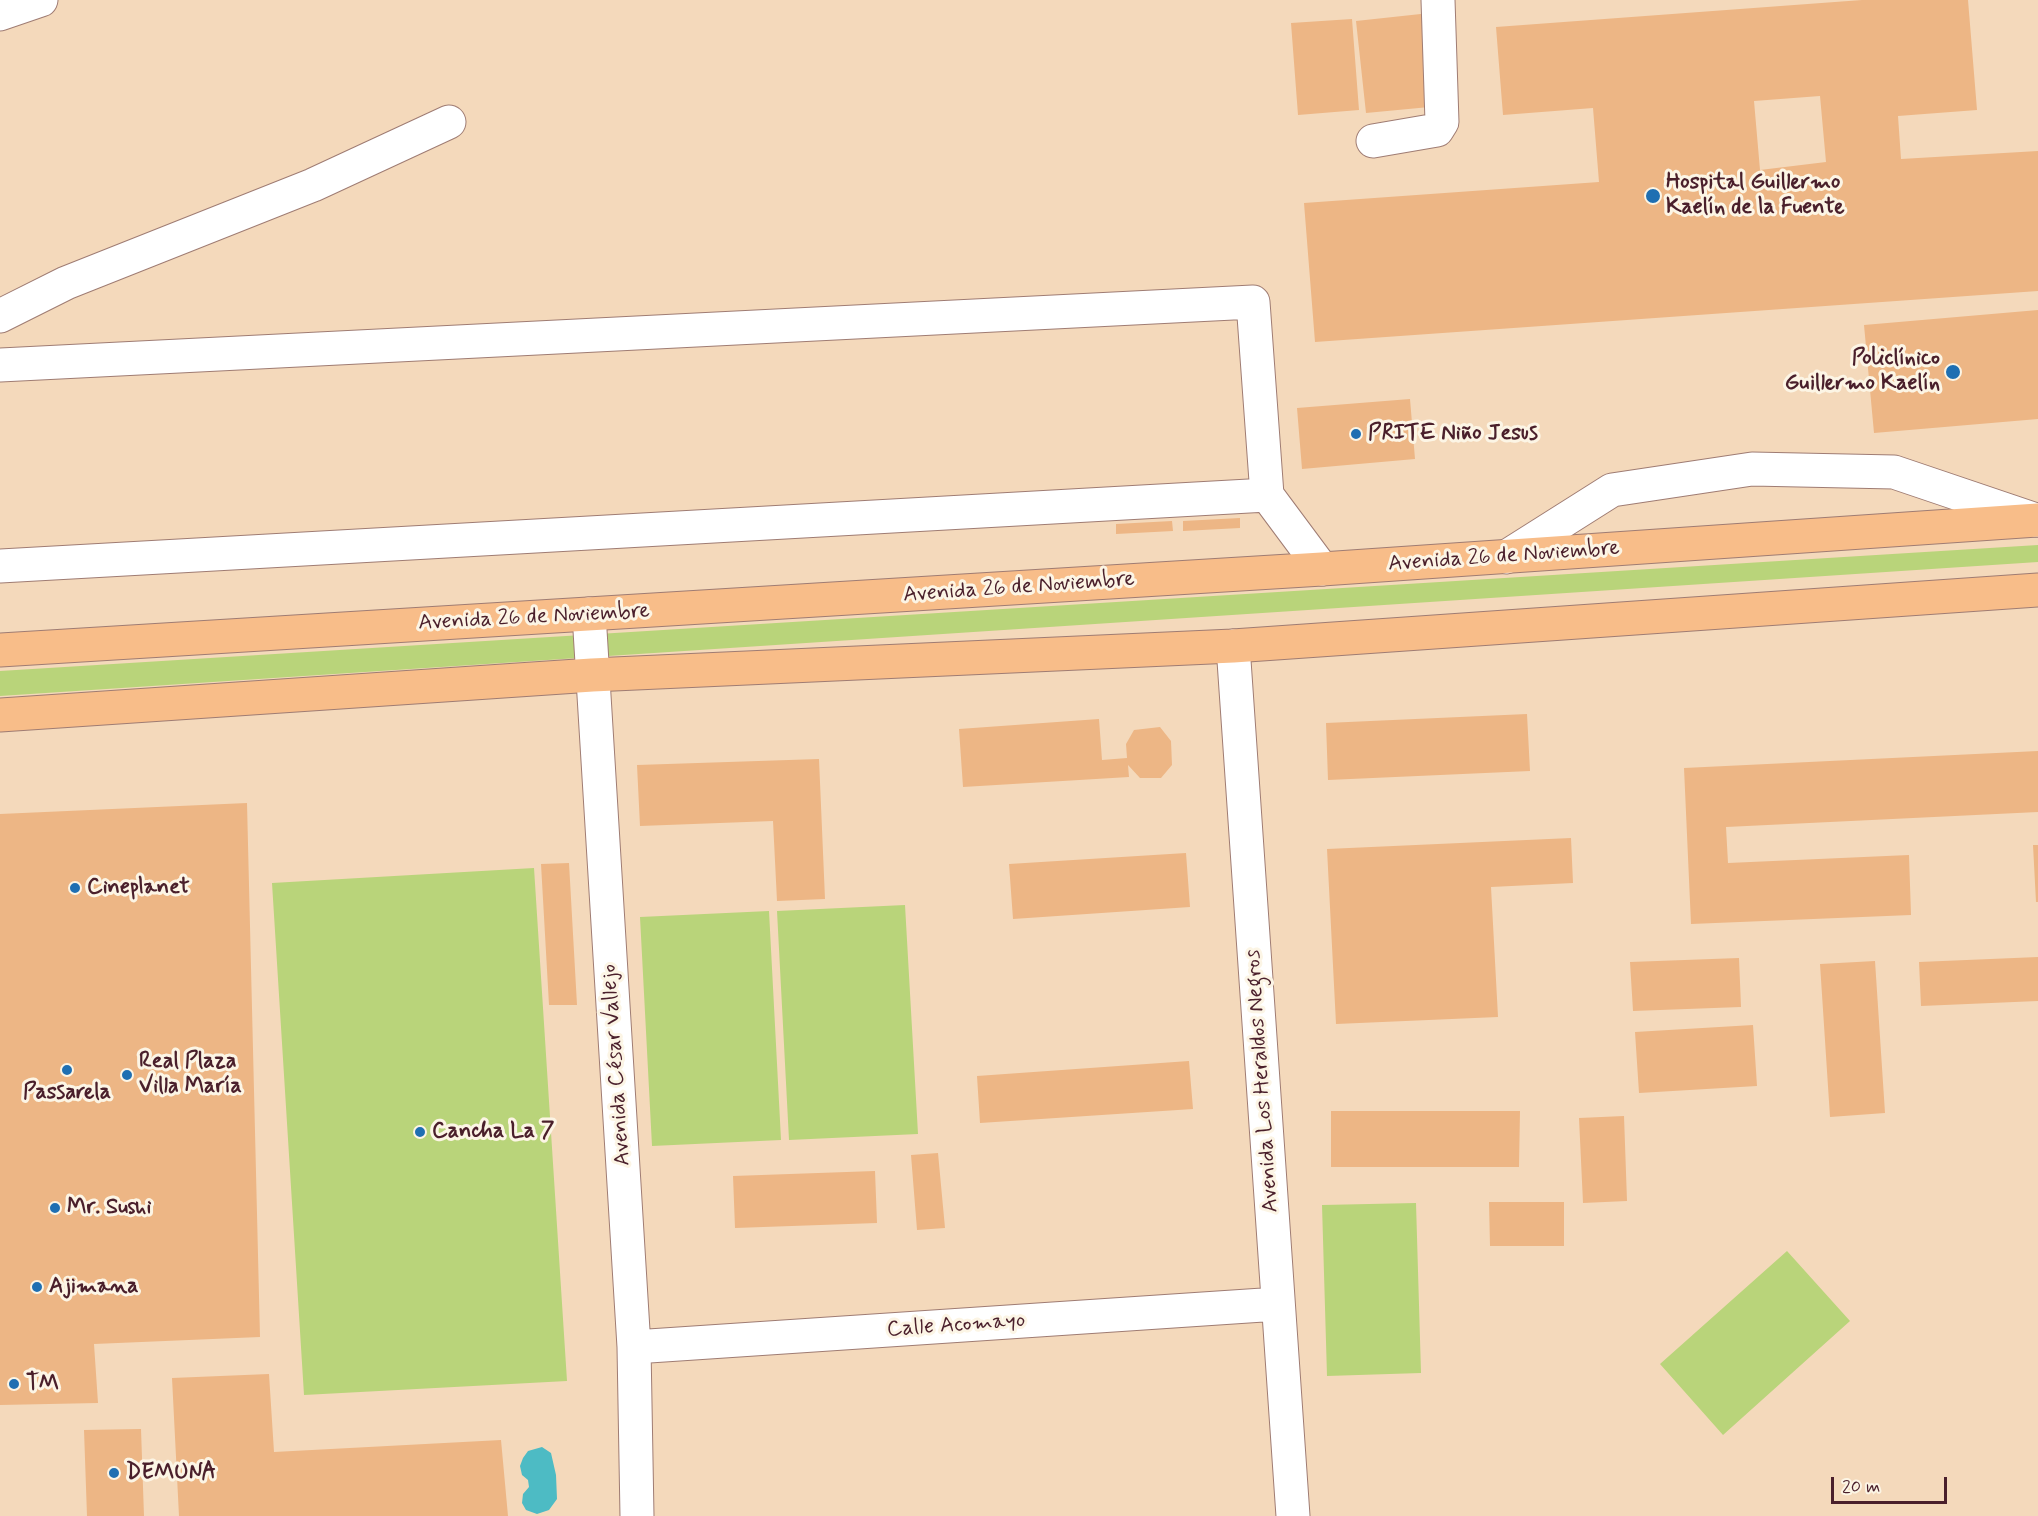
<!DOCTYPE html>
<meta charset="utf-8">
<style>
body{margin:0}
#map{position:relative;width:2038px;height:1516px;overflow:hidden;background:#f4d9bb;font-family:Mynerve,sans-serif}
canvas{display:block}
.scale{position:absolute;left:1831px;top:1477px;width:116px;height:27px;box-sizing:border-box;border:3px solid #4a1f2b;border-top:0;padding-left:8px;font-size:18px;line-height:21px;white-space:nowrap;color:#4a1f2b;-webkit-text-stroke:4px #fcf5e5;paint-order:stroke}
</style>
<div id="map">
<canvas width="2038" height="1516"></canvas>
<div class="scale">20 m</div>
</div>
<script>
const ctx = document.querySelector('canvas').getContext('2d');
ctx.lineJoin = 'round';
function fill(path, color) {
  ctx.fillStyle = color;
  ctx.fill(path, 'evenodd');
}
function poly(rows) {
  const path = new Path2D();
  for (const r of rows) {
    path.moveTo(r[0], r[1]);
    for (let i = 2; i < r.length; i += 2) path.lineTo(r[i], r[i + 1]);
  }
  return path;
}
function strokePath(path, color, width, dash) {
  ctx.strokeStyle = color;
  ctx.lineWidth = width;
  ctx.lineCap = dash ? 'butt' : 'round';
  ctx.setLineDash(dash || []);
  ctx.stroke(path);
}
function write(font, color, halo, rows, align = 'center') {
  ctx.font = font + ' Mynerve,sans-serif';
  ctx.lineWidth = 6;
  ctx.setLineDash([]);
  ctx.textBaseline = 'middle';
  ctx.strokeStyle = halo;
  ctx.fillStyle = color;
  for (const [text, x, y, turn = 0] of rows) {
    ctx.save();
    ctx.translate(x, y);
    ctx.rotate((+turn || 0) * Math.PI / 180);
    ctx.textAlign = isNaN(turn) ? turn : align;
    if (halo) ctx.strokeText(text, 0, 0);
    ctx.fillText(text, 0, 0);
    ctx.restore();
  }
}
fill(poly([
 [2038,545,2038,562,0,696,0,671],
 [534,868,567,1381,304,1395,272,883],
 [905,905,918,1134,789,1140,777,911],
 [769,911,781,1140,652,1146,640,917],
 [1416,1203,1421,1373,1327,1376,1322,1205],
 [1787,1251,1850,1321,1723,1435,1660,1364]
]), '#b9d47a');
fill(poly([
 [542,1447,551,1453,556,1475,557,1499,549,1510,537,1514,526,1510,522,1503,523,1494,529,1487,528,1480,522,1475,520,1466,523,1458,528,1451]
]), '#4dbbc4');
fill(poly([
 [1862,0,1968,0,1977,110,1898,116,1901,159,2038,151,2038,291,1315,342,1304,203,1599,182,1593,108,1503,115,1496,27],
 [1820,96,1826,162,1760,170,1754,101],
 [1430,13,1440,106,1366,113,1356,21],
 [1352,19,1359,110,1298,115,1291,23],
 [2038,310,2038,419,1874,433,1864,325],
 [1410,399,1415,459,1302,469,1297,408],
 [1240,518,1240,528,1183,531,1183,521],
 [1172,521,1173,531,1116,534,1116,524],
 [1527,714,1530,771,1328,780,1326,723],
 [1099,719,1102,760,1127,758,1126,744,1134,730,1160,727,1171,741,1172,765,1161,778,1140,778,1128,765,1129,777,963,787,959,729],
 [2038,751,2038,812,1726,827,1728,863,1909,855,1911,915,1691,924,1684,768],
 [819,759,825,899,777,901,773,821,640,826,637,765],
 [247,803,260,1337,94,1344,98,1403,0,1405,0,814],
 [1571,838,1573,883,1491,887,1498,1017,1336,1024,1327,849],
 [2033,845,2038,845,2038,902,2036,902],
 [1186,853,1190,907,1013,919,1009,864],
 [569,863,577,1005,549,1005,541,864],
 [2038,957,2038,1001,1921,1006,1919,962],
 [1739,958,1741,1007,1633,1011,1630,962],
 [1875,961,1885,1113,1830,1117,1820,964],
 [1753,1025,1757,1086,1639,1093,1635,1032],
 [1189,1061,1193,1109,980,1123,977,1076],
 [1331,1111,1520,1111,1519,1167,1331,1167],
 [1624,1116,1627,1201,1583,1203,1579,1118],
 [938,1153,945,1228,917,1230,911,1155],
 [875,1171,877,1223,735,1228,733,1176],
 [1489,1202,1564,1202,1564,1246,1490,1246],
 [269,1374,274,1452,501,1440,508,1516,179,1516,172,1378],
 [141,1429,144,1516,87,1516,84,1430]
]), '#edb685');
const minor = poly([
 [0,14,41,0],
 [1373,141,1437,130,1442,122,1438,0],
 [0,316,66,283,313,185,449,122],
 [0,365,1253,302,1267,495,1322,569],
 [1506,557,1612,490,1752,469,1894,472,2036,520],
 [0,566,1267,495],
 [589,614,634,1347,637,1516],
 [1233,646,1293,1516],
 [634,1347,1278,1304]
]);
const major = poly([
 [0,650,1322,569,2038,520],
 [0,715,592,675,1233,646,2038,590]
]);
strokePath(minor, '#9f7c73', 35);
strokePath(major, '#9f7c73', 35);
strokePath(minor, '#fff', 33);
strokePath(major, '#f8bd89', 33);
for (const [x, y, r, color] of [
 [1653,196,8,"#1f6fb2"],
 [1953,372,8,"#1f6fb2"],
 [1356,434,6,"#1f6fb2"],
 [75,888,6,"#1f6fb2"],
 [67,1070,6,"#1f6fb2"],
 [127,1075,6,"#1f6fb2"],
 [420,1132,6,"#1f6fb2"],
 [55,1208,6,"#1f6fb2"],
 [37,1287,6,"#1f6fb2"],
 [14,1384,6,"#1f6fb2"],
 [114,1473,6,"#1f6fb2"]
]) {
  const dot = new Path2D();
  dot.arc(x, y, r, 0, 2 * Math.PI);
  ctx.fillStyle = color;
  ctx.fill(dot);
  strokePath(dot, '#fcf5e5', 2);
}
write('bold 22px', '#4a1f2b', '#fcf5e5', [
 ["Hospital Guillermo",1666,183],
 ["Kaelín de la Fuente",1666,208],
 ["Policlínico",1940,359,"right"],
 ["Guillermo Kaelín",1940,384,"right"],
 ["PRITE Niño Jesus",1368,434],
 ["Cineplanet",87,888],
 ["Real Plaza",139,1062],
 ["Villa María",139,1087],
 ["Passarela",67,1093,"center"],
 ["Cancha La 7",432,1132],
 ["Mr. Sushi",67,1208],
 ["Ajimana",49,1287],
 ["TM",26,1384],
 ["DEMUNA",126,1473]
], 'left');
write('22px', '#4a1f2b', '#fcf5e5', [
 ["Avenida 26 de Noviembre",1504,557,-4],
 ["Avenida 26 de Noviembre",1019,588,-4],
 ["Avenida 26 de Noviembre",534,618,-3],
 ["Avenida César Vallejo",617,1065,-94],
 ["Avenida Los Heraldos Negros",1263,1081,-94],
 ["Calle Acomayo",956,1326,-4]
]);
</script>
